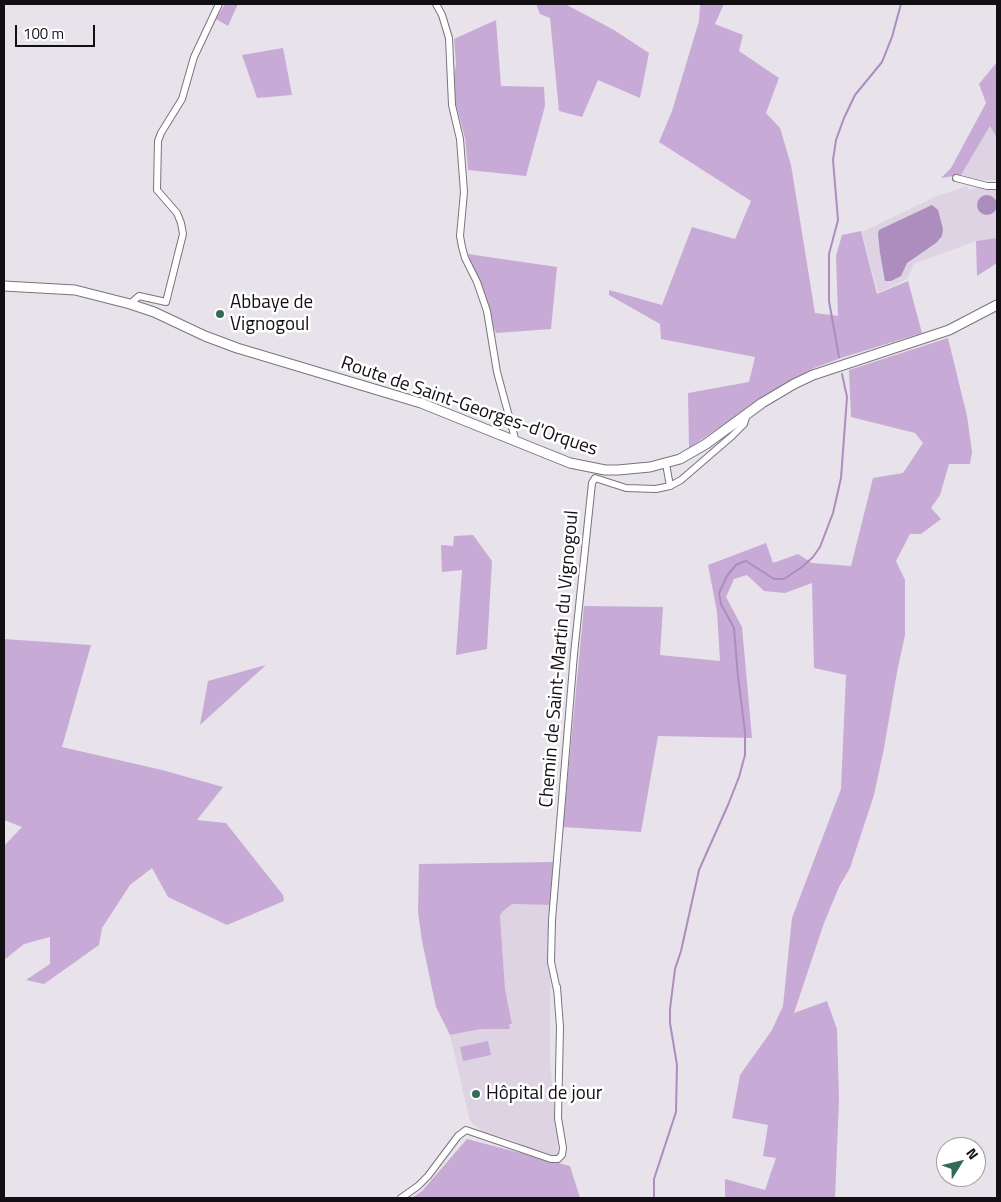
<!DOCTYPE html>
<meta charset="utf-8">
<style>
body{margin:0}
#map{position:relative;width:1001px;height:1202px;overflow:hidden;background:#e8e2eb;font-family:"Titillium Web",sans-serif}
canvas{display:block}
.frame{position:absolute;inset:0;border:5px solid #110f12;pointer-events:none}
.north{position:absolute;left:936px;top:1137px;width:50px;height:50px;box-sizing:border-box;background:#fff;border:1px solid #a09fa0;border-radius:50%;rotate:54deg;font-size:14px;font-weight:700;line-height:20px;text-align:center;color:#110f12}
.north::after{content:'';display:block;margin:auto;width:18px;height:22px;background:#336c54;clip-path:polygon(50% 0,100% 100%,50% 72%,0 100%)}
.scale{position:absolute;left:15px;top:25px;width:80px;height:22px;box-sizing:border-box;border:2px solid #110f12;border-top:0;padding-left:6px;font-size:15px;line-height:18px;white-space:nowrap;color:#110f12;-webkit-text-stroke:4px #fff;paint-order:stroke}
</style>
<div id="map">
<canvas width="1001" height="1202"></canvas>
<div class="frame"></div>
<div class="north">N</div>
<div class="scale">100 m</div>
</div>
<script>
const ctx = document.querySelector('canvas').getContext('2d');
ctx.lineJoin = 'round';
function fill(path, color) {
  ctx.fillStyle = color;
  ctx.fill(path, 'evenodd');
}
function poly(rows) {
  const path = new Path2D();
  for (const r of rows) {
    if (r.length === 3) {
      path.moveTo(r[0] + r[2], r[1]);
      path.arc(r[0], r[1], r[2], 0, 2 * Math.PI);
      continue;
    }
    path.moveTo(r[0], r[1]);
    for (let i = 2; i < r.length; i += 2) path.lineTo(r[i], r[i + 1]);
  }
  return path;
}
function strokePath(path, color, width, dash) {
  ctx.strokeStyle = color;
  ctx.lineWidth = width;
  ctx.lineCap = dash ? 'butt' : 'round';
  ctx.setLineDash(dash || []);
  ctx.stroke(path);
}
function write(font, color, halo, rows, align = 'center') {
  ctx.font = font + ' "Titillium Web",sans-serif';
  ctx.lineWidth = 5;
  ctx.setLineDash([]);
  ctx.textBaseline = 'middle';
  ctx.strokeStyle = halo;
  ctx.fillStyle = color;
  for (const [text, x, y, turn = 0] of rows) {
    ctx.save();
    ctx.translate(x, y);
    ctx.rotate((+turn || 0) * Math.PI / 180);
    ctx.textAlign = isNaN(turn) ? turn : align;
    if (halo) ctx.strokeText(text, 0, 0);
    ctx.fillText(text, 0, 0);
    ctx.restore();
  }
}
fill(poly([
 [990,126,997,138,997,180,981,180,961,175],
 [967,186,969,190,975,188,997,188,997,238,976,241,914,264,907,279,878,293,862,232,935,197],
 [512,904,550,905,550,1061,558,1156,526,1148,512,1140,483,1132,470,1121,450,1035,481,1029,509,1029,509,1024,512,1023,505,989,500,916,502,912]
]), '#ddd3e2');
fill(poly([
 [225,4,238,4,228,26,216,19],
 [536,4,565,4,614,30,649,53,640,98,598,80,582,117,559,111,550,18,540,14],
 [700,4,724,4,715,24,743,35,739,51,779,78,766,113,780,128,791,165,815,313,838,316,836,256,842,235,861,231,877,294,908,281,922,333,844,357,814,368,765,396,689,448,688,393,749,382,755,357,661,339,660,324,609,295,609,290,662,305,692,227,735,239,751,201,659,142,672,111,699,21],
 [496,20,501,86,544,87,545,106,526,176,468,170,465,138,454,97,453,82,456,64,454,39],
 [283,48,292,95,257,98,242,55],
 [997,62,997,138,990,126,961,175,941,178,951,168,986,103,979,84],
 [997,238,997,263,977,276,976,241],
 [468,254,557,267,551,329,496,333],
 [948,338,967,416,972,452,970,464,949,464,940,495,931,508,941,519,921,534,910,534,896,561,905,580,905,635,897,672,884,748,874,795,850,868,839,887,824,923,794,1013,827,1001,837,1029,839,1099,835,1198,725,1198,725,1179,765,1190,776,1158,763,1156,768,1125,732,1118,740,1075,772,1030,783,1006,792,918,841,789,846,675,814,668,812,583,785,593,764,591,747,575,734,579,726,597,742,627,752,738,658,736,641,832,563,827,584,606,663,607,660,655,720,661,717,612,708,565,766,543,773,563,798,554,812,563,851,566,873,478,903,473,923,443,915,433,851,417,849,370],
 [473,535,492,561,487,649,456,655,462,570,442,572,441,545,453,546,454,536],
 [4,639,91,645,62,747,162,770,223,787,197,820,226,823,283,895,284,901,227,925,168,897,152,868,130,885,102,928,99,945,44,984,26,980,50,964,50,937,24,944,4,960,4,846,22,827,4,820],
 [266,665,200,725,208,681],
 [553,862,550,905,512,904,502,912,500,916,505,989,512,1024,509,1024,510,1029,481,1029,450,1035,436,1007,422,941,418,912,419,864],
 [488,1041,491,1055,463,1061,460,1047],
 [467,1139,570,1166,580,1198,412,1198,422,1191]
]), '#c7abd6');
fill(poly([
 [987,205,10],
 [932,205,938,210,943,229,942,236,936,243,907,263,901,276,891,281,885,281,880,253,878,234,879,230]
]), '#ac8dbd');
strokePath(poly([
 [839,357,829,301,829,254,838,220,833,160,836,140,844,118,855,95,882,62,892,37,901,4],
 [654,1198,654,1179,676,1112,677,1065,670,1023,670,1009,675,969,681,951,699,870,728,805,739,777,745,755,745,732,738,677,734,628,721,604,719,593,727,576,736,565,740,563,746,561,774,579,784,579,802,567,813,557,820,547,833,513,841,478,847,397,842,374]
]), '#ac8dbd', 2);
const street = poly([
 [436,4,442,15,449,38,452,105,460,139,464,192,460,236,462,247,465,258,477,282,487,311,497,372,516,442],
 [956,178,987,186,997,186],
 [130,304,139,296,166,302,183,234,181,223,177,213,157,190,158,141,161,133,182,99,194,57,219,4],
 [670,486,681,480,732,436,744,424,747,414],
 [557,990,551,962,552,920,574,654,592,483,595,478,626,488,656,489,670,486,666,464],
 [401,1198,418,1186,428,1176,458,1136,466,1130,551,1159,558,1159,562,1155,563,1148,558,1118,560,1027,557,987]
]);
const secondary = poly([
 [4,286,75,290,130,304,154,312,205,336,237,348,421,403,570,463,605,470,618,470,650,467,680,459,706,444,762,403,794,384,813,375,949,330,997,305]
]);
strokePath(street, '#79747c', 8);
strokePath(secondary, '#79747c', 11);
strokePath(street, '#fff', 6);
strokePath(secondary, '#fff', 9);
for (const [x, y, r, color] of [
 [220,314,5,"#336c54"],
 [476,1094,5,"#336c54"]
]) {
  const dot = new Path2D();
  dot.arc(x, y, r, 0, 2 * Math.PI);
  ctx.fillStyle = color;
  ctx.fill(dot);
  strokePath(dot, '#fff', 2);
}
write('19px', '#110f12', '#fff', [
 ["Abbaye de",230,303],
 ["Vignogoul",230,325],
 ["Hôpital de jour",486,1094]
], 'left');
write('19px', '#110f12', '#fff', [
 ["Route de Saint-Georges-d'Orques",469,407,19],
 ["Chemin de Saint-Martin du Vignogoul",560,659,-85]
]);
</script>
